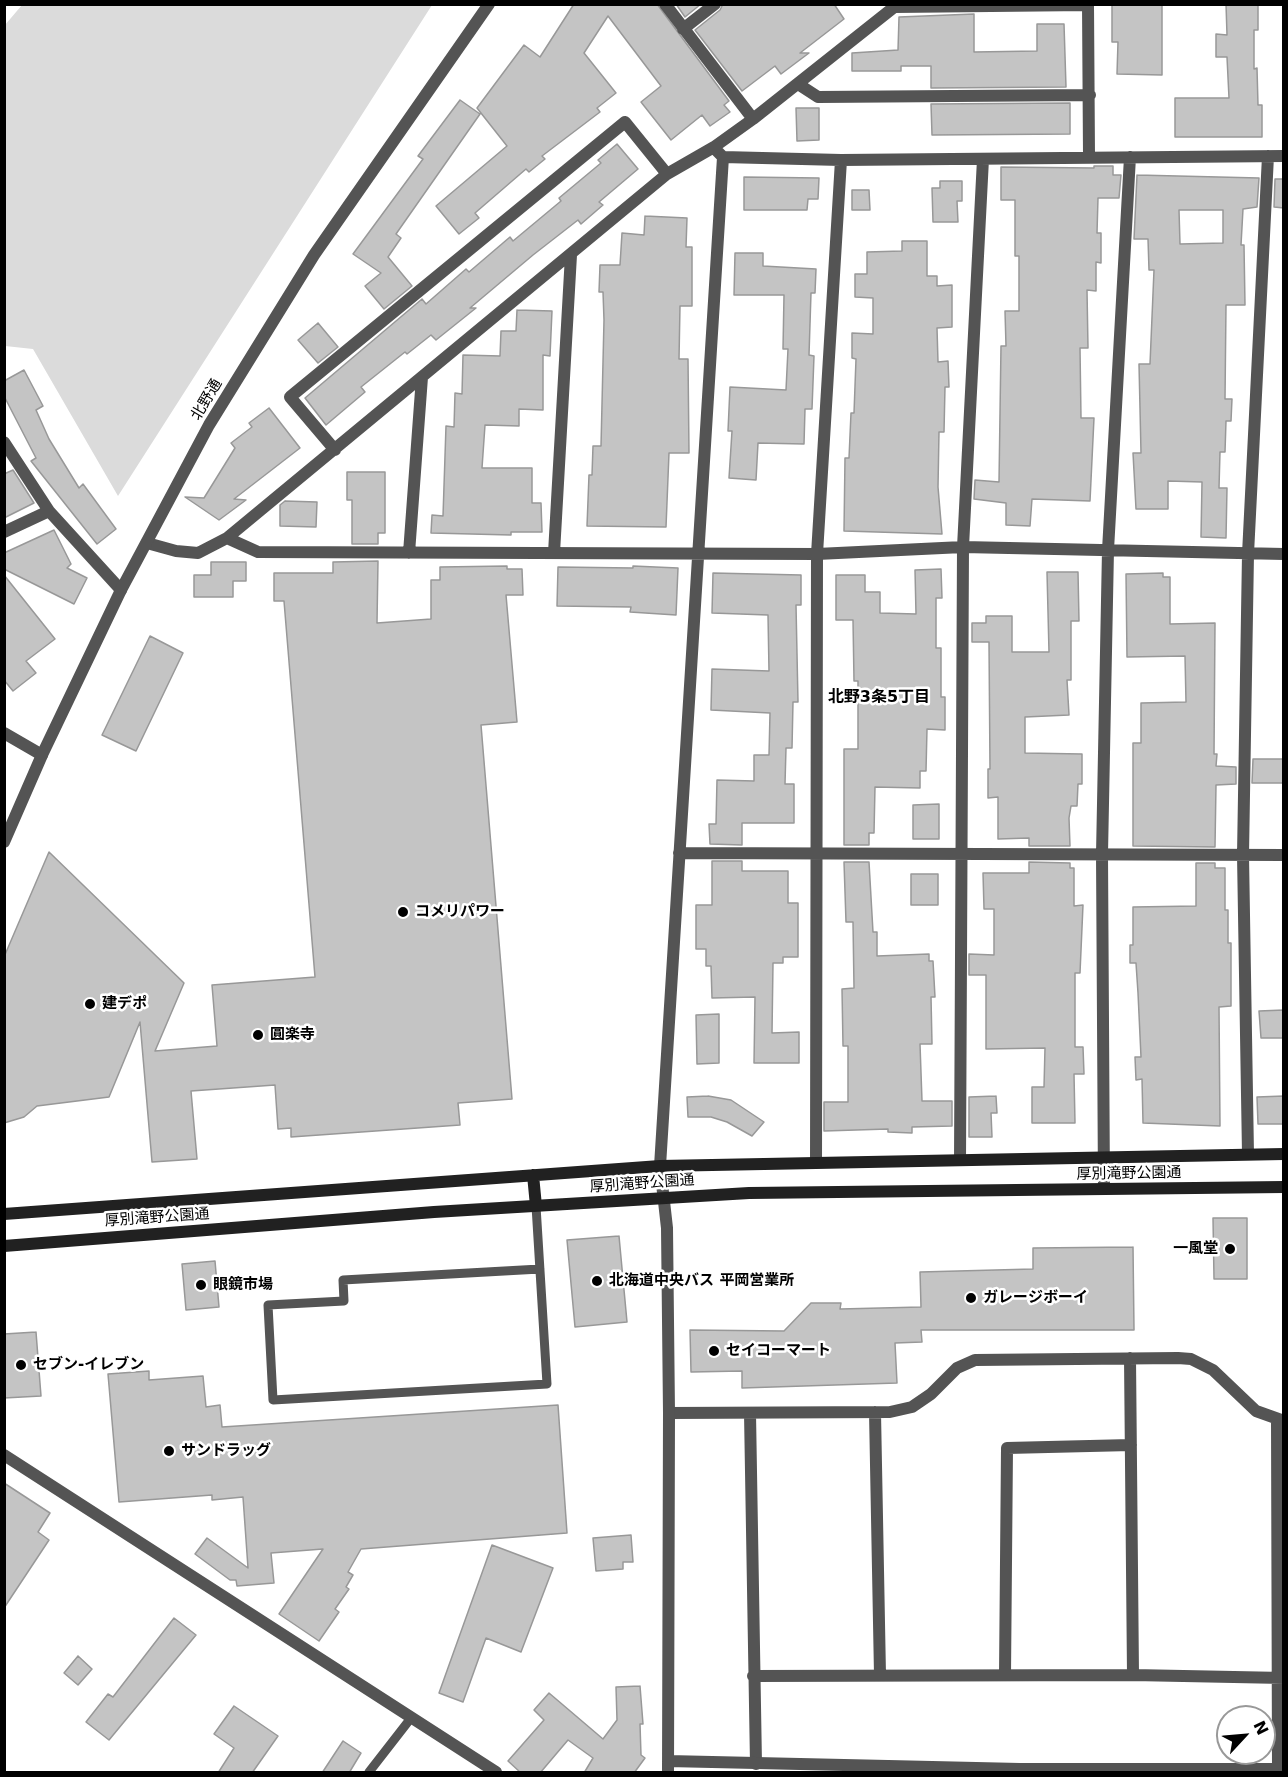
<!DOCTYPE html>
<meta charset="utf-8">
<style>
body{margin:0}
#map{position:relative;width:1288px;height:1777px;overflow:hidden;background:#fff;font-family:"DejaVu Sans",sans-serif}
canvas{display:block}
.frame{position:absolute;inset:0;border:6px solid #000;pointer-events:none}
.north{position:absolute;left:1216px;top:1705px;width:60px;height:60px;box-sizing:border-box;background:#fff;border:2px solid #999;border-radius:50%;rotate:64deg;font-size:16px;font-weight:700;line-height:24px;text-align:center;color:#000}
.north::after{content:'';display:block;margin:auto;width:21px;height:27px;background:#000;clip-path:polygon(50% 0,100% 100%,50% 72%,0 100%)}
</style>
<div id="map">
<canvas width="1288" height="1777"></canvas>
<div class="frame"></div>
<div class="north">N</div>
</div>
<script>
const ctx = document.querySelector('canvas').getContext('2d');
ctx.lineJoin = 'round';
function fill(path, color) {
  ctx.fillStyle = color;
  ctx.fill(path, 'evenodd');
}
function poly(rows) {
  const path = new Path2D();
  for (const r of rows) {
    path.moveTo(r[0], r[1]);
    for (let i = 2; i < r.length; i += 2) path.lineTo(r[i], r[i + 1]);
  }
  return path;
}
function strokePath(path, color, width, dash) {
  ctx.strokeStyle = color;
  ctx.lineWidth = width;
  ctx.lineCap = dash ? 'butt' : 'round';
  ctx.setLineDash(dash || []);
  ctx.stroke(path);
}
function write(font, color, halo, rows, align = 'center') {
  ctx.font = font + ' "DejaVu Sans","Noto Sans JP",sans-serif';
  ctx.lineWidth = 5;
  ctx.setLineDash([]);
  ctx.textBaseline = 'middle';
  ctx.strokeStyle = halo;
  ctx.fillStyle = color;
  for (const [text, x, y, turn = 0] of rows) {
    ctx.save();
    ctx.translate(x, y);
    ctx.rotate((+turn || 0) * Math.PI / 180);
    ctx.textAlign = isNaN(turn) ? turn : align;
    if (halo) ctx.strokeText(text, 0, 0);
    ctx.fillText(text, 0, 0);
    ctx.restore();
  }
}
fill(poly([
 [22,5,432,5,118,496,33,349,5,346,5,25]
]), '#dbdbdb');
const building = poly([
 [574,4,657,4,729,101,724,105,730,112,710,126,702,115,671,140,641,102,661,86,608,16,584,53,616,93,597,108,600,112,542,156,545,159,529,172,526,169,475,213,479,218,459,234,436,206,507,146,477,108,524,45,540,57,574,4],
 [676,4,701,4,685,17,676,4],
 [723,4,834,4,844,19,800,53,809,53,781,74,775,66,742,91,695,30,720,10,723,4],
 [1112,4,1162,4,1162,75,1117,74,1118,42,1112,42,1112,4],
 [1226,4,1258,4,1258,30,1254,30,1254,69,1257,68,1258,105,1262,105,1262,137,1175,137,1175,98,1229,98,1227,57,1216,57,1216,34,1227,35,1226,4],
 [974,14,974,52,1037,51,1037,24,1064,24,1066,87,931,88,931,66,901,66,901,71,852,71,852,53,898,50,899,17,974,14],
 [460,100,480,114,396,234,401,238,388,257,412,286,384,309,365,286,381,273,353,254,423,159,418,156,460,100],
 [1070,103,1070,134,932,135,931,104,1070,103],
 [796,108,819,108,819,140,797,141,796,108],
 [617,144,638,169,599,202,603,205,581,224,578,220,533,255,470,308,476,308,436,340,431,335,407,354,405,352,361,387,365,392,326,425,305,398,422,299,426,304,466,269,469,272,510,237,513,241,561,201,559,198,601,163,598,160,617,144],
 [1094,166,1113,166,1113,175,1121,175,1119,198,1098,198,1097,233,1101,233,1101,263,1096,262,1096,291,1087,290,1088,348,1080,348,1081,418,1094,418,1090,501,1032,499,1030,526,1006,525,1006,503,974,499,975,480,999,482,1001,346,1006,346,1005,311,1019,311,1019,256,1015,256,1015,200,1001,200,1001,167,1094,168,1094,166],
 [1137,175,1259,178,1257,207,1243,209,1241,245,1244,245,1245,305,1226,305,1225,399,1232,399,1231,421,1226,421,1225,452,1220,452,1219,488,1227,488,1226,538,1201,537,1202,482,1168,481,1168,509,1136,509,1133,453,1141,453,1139,364,1150,364,1154,270,1149,270,1148,239,1134,239,1137,175],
 [1179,210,1223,210,1223,243,1180,244,1179,210],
 [744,177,819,178,818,199,808,199,807,210,744,210,744,177],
 [1275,179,1284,179,1284,208,1274,207,1275,179],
 [940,181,962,181,962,201,957,201,958,222,933,222,932,188,940,188,940,181],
 [852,190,869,190,870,210,852,210,852,190],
 [645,216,687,218,686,247,692,247,692,306,680,306,679,359,688,359,689,453,669,453,666,527,587,526,589,475,592,475,593,446,601,446,604,320,603,292,599,292,600,265,620,265,622,233,644,235,645,216],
 [902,241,927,241,927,276,937,276,937,286,952,285,952,327,937,328,938,362,948,361,949,387,945,387,944,432,939,432,938,487,942,534,844,531,845,458,849,458,851,413,854,413,856,359,852,358,852,333,873,334,873,298,855,297,855,274,867,274,867,252,902,251,902,241],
 [735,253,763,253,763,266,816,269,815,293,811,293,809,355,814,356,812,409,805,409,804,444,758,443,756,480,729,478,732,431,728,431,730,387,786,390,788,349,783,349,784,295,734,295,735,253],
 [517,310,552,311,550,356,543,355,543,410,519,409,519,426,485,425,482,468,532,468,532,503,541,503,542,532,511,532,511,535,431,533,432,515,443,516,446,426,454,427,455,393,462,394,463,355,500,356,501,331,516,331,517,310],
 [318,323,338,347,318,363,298,340,318,323],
 [24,370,43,406,36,410,49,439,79,488,83,484,116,529,97,544,31,461,36,458,4,396,4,381,24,370],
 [269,408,300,448,234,499,246,500,219,520,185,497,204,498,235,448,231,443,252,427,249,423,269,408],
 [13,470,34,503,4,518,4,474,13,470],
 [347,472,385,472,385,533,378,533,378,544,352,544,352,500,347,500,347,472],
 [285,501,317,502,316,527,280,526,280,505,285,501],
 [54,530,71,564,67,568,87,578,74,604,4,569,4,553,54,530],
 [378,561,377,623,431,619,431,580,440,580,440,567,507,566,507,569,522,569,523,595,506,595,517,722,481,725,512,1099,458,1103,460,1125,291,1137,291,1128,278,1129,275,1085,191,1091,197,1159,152,1162,140,1022,109,1097,37,1106,24,1117,4,1123,4,957,49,852,184,983,155,1051,217,1046,212,985,315,977,284,601,274,601,274,573,333,573,333,562,378,561],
 [211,562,246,562,246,581,233,581,233,597,194,597,194,575,211,575,211,562],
 [633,566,678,568,676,615,630,612,631,607,557,606,558,567,633,568,633,566],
 [941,569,942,598,936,598,936,648,941,648,941,697,945,697,945,730,927,729,926,771,920,771,920,788,875,787,874,833,869,833,869,845,844,845,844,749,858,749,858,681,854,681,853,620,836,620,836,575,865,575,865,592,880,592,880,613,916,614,915,570,941,569],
 [1047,572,1078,572,1079,621,1071,621,1071,680,1067,680,1069,715,1025,717,1025,753,1082,754,1082,784,1078,784,1077,806,1071,806,1069,818,1070,846,1029,846,1029,838,998,839,998,797,988,798,988,769,990,769,989,642,972,642,972,623,986,623,986,616,1012,616,1012,652,1049,652,1047,572],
 [713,573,801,575,801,605,796,605,798,702,793,702,792,748,786,748,785,784,794,784,794,823,742,823,742,845,710,844,709,824,716,824,717,780,754,781,754,755,769,755,770,713,711,710,712,669,769,671,768,615,712,613,713,573],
 [1163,573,1163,577,1170,577,1170,624,1215,623,1214,754,1217,754,1216,766,1236,767,1236,784,1216,785,1215,847,1133,846,1133,743,1141,743,1141,703,1186,702,1185,656,1127,657,1126,574,1163,573],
 [4,575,55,639,26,661,36,673,13,691,4,680,4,575],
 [150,636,183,653,136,751,102,735,150,636],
 [1253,759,1284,759,1284,783,1252,783,1253,759],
 [939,804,939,839,913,839,913,805,939,804],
 [712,861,742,861,742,871,788,871,788,903,798,903,798,957,783,957,783,963,773,963,772,1033,799,1032,799,1063,754,1063,755,997,712,998,711,966,706,966,706,949,696,949,696,905,712,905,712,861],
 [844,862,869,862,873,932,877,932,877,956,929,954,929,961,933,961,935,997,931,997,932,1044,920,1044,922,1101,952,1101,952,1126,912,1127,912,1133,888,1132,888,1129,824,1131,824,1102,848,1102,848,1046,843,1046,842,989,854,988,853,922,846,922,844,862],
 [1029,862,1070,863,1070,868,1074,868,1074,906,1083,905,1080,973,1075,973,1075,1047,1083,1047,1084,1074,1074,1074,1075,1123,1032,1123,1032,1087,1044,1087,1045,1048,986,1049,986,975,969,975,969,954,994,955,994,909,984,909,983,873,1029,873,1029,862],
 [1196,863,1215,863,1215,868,1225,868,1225,910,1228,910,1228,943,1231,943,1231,1006,1219,1007,1220,1126,1143,1123,1142,1079,1136,1080,1135,1057,1141,1057,1138,993,1136,963,1130,963,1130,945,1133,945,1133,907,1196,906,1196,863],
 [911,874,938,874,938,905,911,905,911,874],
 [1284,1010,1284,1038,1261,1038,1259,1011,1284,1010],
 [719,1014,719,1063,697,1064,696,1015,719,1014],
 [708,1096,731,1100,764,1122,752,1136,727,1122,711,1117,688,1117,687,1097,708,1096],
 [996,1096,997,1113,991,1113,992,1137,969,1137,969,1097,996,1096],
 [1284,1096,1284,1124,1258,1124,1257,1097,1284,1096],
 [1213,1218,1247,1218,1247,1279,1214,1279,1213,1218],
 [619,1236,627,1322,575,1327,567,1240,619,1236],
 [1133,1247,1134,1330,921,1330,922,1342,895,1343,897,1383,742,1388,742,1371,691,1372,690,1330,784,1331,811,1303,841,1303,840,1309,921,1307,920,1272,1033,1269,1033,1248,1133,1247],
 [215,1261,219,1307,186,1310,182,1264,215,1261],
 [36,1332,41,1396,4,1398,4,1334,36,1332],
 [149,1371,149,1380,203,1376,206,1407,220,1405,222,1427,558,1405,567,1533,361,1549,348,1572,353,1575,346,1587,349,1589,335,1609,339,1612,319,1641,279,1614,323,1549,271,1553,274,1583,237,1586,236,1580,230,1580,195,1554,207,1538,248,1568,243,1497,212,1500,212,1495,119,1502,108,1374,149,1371],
 [4,1483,50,1513,38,1532,49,1540,4,1608,4,1483],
 [631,1535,633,1562,623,1562,623,1569,596,1571,593,1538,631,1535],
 [492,1545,553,1568,521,1652,486,1638,463,1702,439,1693,492,1545],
 [174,1618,196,1635,109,1740,86,1722,108,1694,113,1697,174,1618],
 [78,1656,92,1669,78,1685,64,1673,78,1656],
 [640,1686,643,1724,640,1724,641,1755,645,1758,634,1773,584,1773,593,1758,568,1740,540,1773,521,1773,508,1761,544,1720,534,1710,549,1693,603,1739,617,1720,616,1687,640,1686],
 [234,1706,278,1736,252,1773,218,1773,234,1748,214,1734,234,1706],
 [343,1741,361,1753,349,1773,322,1773,343,1741]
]);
fill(building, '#c4c4c4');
strokePath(building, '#989898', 1.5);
strokePath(poly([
 [536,1206,547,1384,273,1400,268,1305,344,1301,343,1280,540,1269],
 [369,1772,411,1718]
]), '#545454', 9);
strokePath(poly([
 [665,4,753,119],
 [1088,4,1089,156],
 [894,7,1088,5],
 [683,29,715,4],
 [798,84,818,97,1090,95],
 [717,151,723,157,841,160,1284,156],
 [4,442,49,511],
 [335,450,290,397,625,122,667,174],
 [4,532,49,511,121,590],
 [227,538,258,552,817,554,963,547,1284,554],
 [147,543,176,551,198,553,227,538,667,174,714,147,753,119,898,4],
 [409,553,422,377],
 [554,553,571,255],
 [4,733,42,755],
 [679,853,1284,855],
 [1248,1154,1243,855,1248,554,1268,156],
 [960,1160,963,547,983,159],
 [816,1162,817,554,841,160],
 [660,1166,723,157],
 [1104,1189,1102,854,1108,550,1130,157],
 [1130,1358,1133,1675],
 [875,1412,880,1675],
 [669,1413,890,1412,912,1407,931,1394,957,1368,975,1360,1178,1358,1191,1359,1213,1370,1256,1411,1284,1421],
 [750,1413,756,1764],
 [1277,1421,1278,1769],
 [1005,1675,1007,1448,1131,1445],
 [753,1676,1133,1675,1284,1678]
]), '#545454', 12);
strokePath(poly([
 [4,842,42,755,121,590,209,425,314,255,489,4],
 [660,1166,667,1228,669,1413,668,1772],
 [4,1455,496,1772],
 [668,1761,1020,1769,1284,1769]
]), '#545454', 12);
strokePath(poly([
 [533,1175,536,1206],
 [4,1214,660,1166,1284,1154],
 [4,1246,434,1212,749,1193,1284,1187]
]), '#212121', 12);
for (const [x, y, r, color] of [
 [403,912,6,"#000"],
 [90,1004,6,"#000"],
 [258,1035,6,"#000"],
 [1230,1249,6,"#000"],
 [597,1281,6,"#000"],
 [201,1285,6,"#000"],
 [971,1298,6,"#000"],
 [714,1351,6,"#000"],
 [21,1365,6,"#000"],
 [169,1451,6,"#000"]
]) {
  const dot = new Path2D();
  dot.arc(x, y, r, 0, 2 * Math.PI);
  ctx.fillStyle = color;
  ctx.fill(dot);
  strokePath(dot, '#fff', 2);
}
write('15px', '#000', '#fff', [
 ["北野通",207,400,-59],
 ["厚別滝野公園通",1129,1174,-1],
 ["厚別滝野公園通",642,1184,-4],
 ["厚別滝野公園通",157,1218,-4]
]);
write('bold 15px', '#000', '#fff', [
 ["コメリパワー",415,912],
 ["建デポ",102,1004],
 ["圓楽寺",270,1035],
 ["一風堂",1218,1249,"right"],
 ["北海道中央バス 平岡営業所",609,1281],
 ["眼鏡市場",213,1285],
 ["ガレージボーイ",983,1298],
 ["セイコーマート",726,1351],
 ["セブン-イレブン",33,1365],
 ["サンドラッグ",181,1451]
], 'left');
write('bold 16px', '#000', '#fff', [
 ["北野3条5丁目",879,698]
]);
</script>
